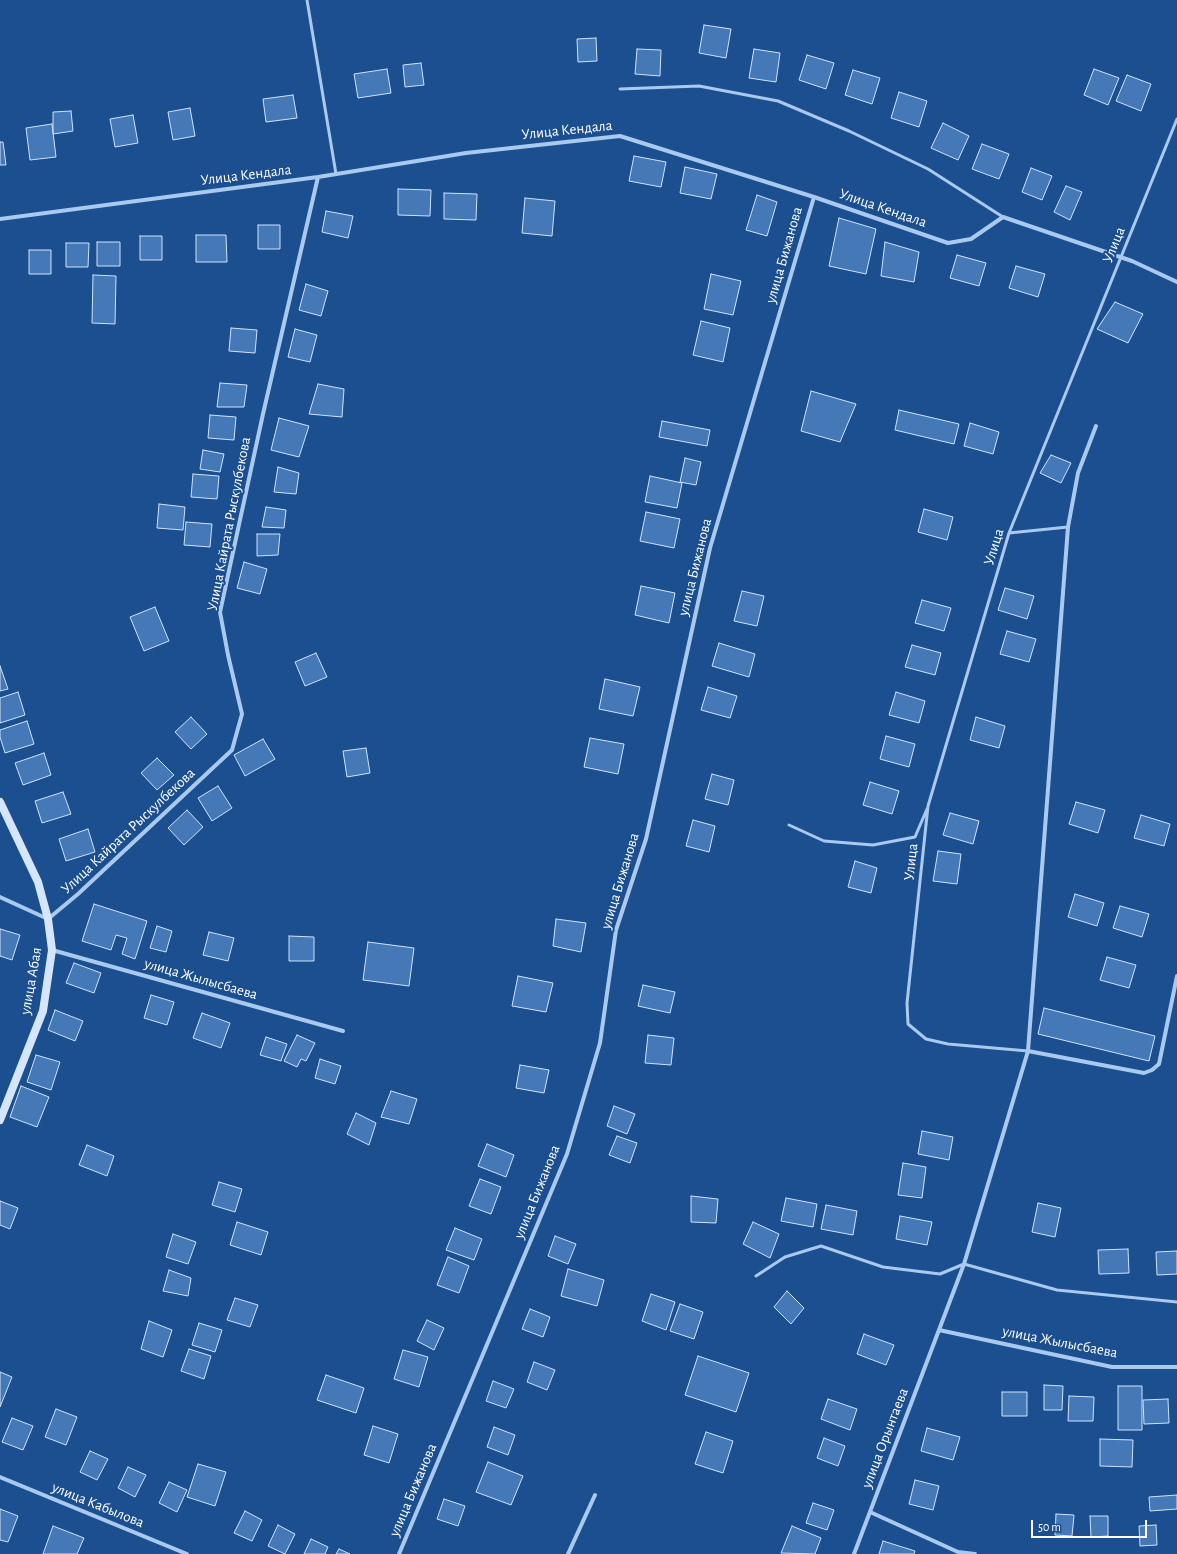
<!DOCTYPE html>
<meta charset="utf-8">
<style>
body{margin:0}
#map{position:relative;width:1177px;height:1554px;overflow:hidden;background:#1b4f8f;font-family:"Alegreya Sans",sans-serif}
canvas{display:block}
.scale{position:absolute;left:1031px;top:1520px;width:116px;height:18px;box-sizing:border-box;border:2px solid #fff;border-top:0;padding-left:5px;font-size:12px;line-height:14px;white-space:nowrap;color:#fff;-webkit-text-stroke:3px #1b4f8f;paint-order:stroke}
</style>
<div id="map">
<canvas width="1177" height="1554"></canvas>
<div class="scale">50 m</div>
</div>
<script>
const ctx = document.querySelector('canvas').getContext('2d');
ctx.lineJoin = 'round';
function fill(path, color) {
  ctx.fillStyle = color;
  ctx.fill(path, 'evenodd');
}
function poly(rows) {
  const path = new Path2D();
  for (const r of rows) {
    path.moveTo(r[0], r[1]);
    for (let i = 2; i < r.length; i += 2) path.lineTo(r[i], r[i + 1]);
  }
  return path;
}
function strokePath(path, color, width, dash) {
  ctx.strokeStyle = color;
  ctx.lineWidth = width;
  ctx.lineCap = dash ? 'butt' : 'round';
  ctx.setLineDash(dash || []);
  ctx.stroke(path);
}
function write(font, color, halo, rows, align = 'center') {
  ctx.font = font + ' "Alegreya Sans",sans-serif';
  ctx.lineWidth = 4;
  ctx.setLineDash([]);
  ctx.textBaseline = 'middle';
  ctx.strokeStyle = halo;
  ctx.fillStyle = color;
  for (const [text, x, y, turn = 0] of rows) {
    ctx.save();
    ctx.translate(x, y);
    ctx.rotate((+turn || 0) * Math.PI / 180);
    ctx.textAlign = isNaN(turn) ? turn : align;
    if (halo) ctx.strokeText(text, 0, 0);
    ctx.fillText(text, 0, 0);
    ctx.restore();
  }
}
const building = poly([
 [704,25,731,29,726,58,699,53,704,25],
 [596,38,597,61,578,62,577,39,596,38],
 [637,49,661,50,660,76,635,74,637,49],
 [754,49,780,53,776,82,749,78,754,49],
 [807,55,834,63,826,89,799,80,807,55],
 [421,63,424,85,405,87,403,65,421,63],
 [387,69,391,93,358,98,354,74,387,69],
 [1094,69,1119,78,1108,105,1084,95,1094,69],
 [853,70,880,78,872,104,845,95,853,70],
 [1127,75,1151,84,1141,111,1116,101,1127,75],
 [899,92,927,101,919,127,891,118,899,92],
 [293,95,297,118,266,122,263,99,293,95],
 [190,108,195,136,173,140,168,112,190,108],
 [71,111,73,131,53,134,53,112,71,111],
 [133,115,138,143,115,147,110,119,133,115],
 [943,123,969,136,958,160,931,148,943,123],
 [52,124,56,157,30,160,26,128,52,124],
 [0,142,3,142,6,165,0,165,0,142],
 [982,144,1009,154,999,179,972,169,982,144],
 [634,156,666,162,661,187,629,181,634,156],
 [685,167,717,174,711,199,680,193,685,167],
 [1031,168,1052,176,1042,200,1022,192,1031,168],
 [1066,186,1082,192,1070,220,1054,212,1066,186],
 [398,189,431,190,430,216,398,215,398,189],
 [444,193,477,194,476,220,444,219,444,193],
 [757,195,777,202,767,236,746,230,757,195],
 [525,198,555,201,552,236,522,233,525,198],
 [326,211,353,216,348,238,322,232,326,211],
 [839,218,876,229,866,274,829,266,839,218],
 [258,225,280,225,280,249,258,249,258,225],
 [196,235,226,235,227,262,196,262,196,235],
 [140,236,162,236,162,260,140,260,140,236],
 [97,242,120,242,120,266,97,266,97,242],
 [885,242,919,252,914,282,881,276,885,242],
 [66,243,89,243,88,267,66,267,66,243],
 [29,250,51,250,51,274,29,274,29,250],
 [957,255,986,263,979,286,950,278,957,255],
 [1016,266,1045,274,1038,297,1009,288,1016,266],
 [711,274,741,281,733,315,704,309,711,274],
 [93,275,116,276,115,324,92,323,93,275],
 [306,284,328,291,321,316,299,310,306,284],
 [1115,302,1143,314,1128,343,1097,329,1115,302],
 [701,321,730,328,723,362,693,355,701,321],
 [231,328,257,330,255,353,229,351,231,328],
 [295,329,317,335,310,362,288,357,295,329],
 [220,383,247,385,244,407,217,407,220,383],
 [318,384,344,389,342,417,309,414,318,384],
 [811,391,856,404,840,442,801,431,811,391],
 [899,410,959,424,954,444,895,430,899,410],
 [210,415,236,417,234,440,208,438,210,415],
 [279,418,309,426,299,457,271,450,279,418],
 [662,421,710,430,707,446,659,437,662,421],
 [970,423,999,432,993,454,964,446,970,423],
 [203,450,224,454,220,472,200,469,203,450],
 [1051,455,1071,463,1061,483,1040,473,1051,455],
 [685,458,701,462,696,485,680,482,685,458],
 [278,467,299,473,296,494,274,492,278,467],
 [193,474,219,476,217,499,191,497,193,474],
 [650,476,682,483,677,508,645,502,650,476],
 [159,504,185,507,183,530,157,528,159,504],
 [266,507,286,510,284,528,262,527,266,507],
 [924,509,953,517,947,540,918,532,924,509],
 [646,512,680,519,674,548,640,541,646,512],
 [186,522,212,524,210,547,184,545,186,522],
 [257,534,280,534,278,555,257,556,257,534],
 [244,562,267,569,260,594,237,588,244,562],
 [641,586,675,593,669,623,635,615,641,586],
 [1005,588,1034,596,1027,619,998,610,1005,588],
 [742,591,764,596,757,626,734,621,742,591],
 [922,600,951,608,944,631,915,623,922,600],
 [155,607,169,641,144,651,130,617,155,607],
 [1007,631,1036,639,1029,662,1000,654,1007,631],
 [719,643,755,654,749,677,712,666,719,643],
 [912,645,941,653,935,675,905,667,912,645],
 [316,653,327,677,305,686,295,662,316,653],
 [0,666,8,689,0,691,0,666],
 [605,679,640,687,633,716,599,709,605,679],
 [708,687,737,696,730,718,701,710,708,687],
 [18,692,25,715,0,723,0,698,18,692],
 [896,692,925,701,919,723,889,715,896,692],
 [191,717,207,734,191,749,175,732,191,717],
 [976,717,1005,726,999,748,970,740,976,717],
 [27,721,34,744,5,753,0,737,0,730,27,721],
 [886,736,915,744,909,767,880,759,886,736],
 [590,738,624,744,618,774,584,767,590,738],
 [263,739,275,759,245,776,234,755,263,739],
 [366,748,370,773,347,777,343,751,366,748],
 [44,753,51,775,23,785,15,763,44,753],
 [157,758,174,775,157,790,141,773,157,758],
 [712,774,734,780,728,805,705,799,712,774],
 [870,782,899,791,892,814,863,805,870,782],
 [218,786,232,808,212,821,198,798,218,786],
 [63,792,71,814,42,823,35,801,63,792],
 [1076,802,1105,810,1098,833,1069,824,1076,802],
 [187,810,203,827,184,845,168,828,187,810],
 [950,813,979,821,973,844,943,835,950,813],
 [1141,815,1170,824,1164,846,1134,838,1141,815],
 [693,820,715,826,709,852,686,846,693,820],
 [88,829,95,852,66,861,59,839,88,829],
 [938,851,961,854,957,884,933,881,938,851],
 [855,861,877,868,871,893,848,887,855,861],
 [1075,894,1104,903,1097,926,1068,917,1075,894],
 [94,904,147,921,135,959,122,954,127,938,116,935,111,950,82,941,94,904],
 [1120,906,1149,914,1142,937,1113,928,1120,906],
 [556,919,586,923,581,952,553,946,556,919],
 [157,926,172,931,166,952,150,948,157,926],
 [0,929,20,935,12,960,0,956,0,929],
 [209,932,234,938,228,961,203,955,209,932],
 [289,936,314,937,314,961,289,961,289,936],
 [368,942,414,948,409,986,363,980,368,942],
 [1107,957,1136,965,1129,988,1100,980,1107,957],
 [74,963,101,973,94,993,66,983,74,963],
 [518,976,553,983,546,1012,512,1006,518,976],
 [643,985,675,992,670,1013,638,1006,643,985],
 [151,995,174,1002,167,1025,144,1018,151,995],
 [1044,1008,1155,1036,1149,1061,1038,1034,1044,1008],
 [55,1010,83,1021,75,1041,48,1030,55,1010],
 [202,1013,230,1023,221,1048,193,1038,202,1013],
 [297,1035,315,1043,306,1061,301,1059,297,1067,284,1061,297,1035],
 [648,1035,674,1038,671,1065,645,1063,648,1035],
 [266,1037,287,1044,281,1061,260,1055,266,1037],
 [36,1055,60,1062,51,1090,27,1082,36,1055],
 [320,1059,341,1066,335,1084,315,1078,320,1059],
 [520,1065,549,1070,544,1093,516,1088,520,1065],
 [21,1086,49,1097,37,1127,10,1117,21,1086],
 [391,1091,417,1099,409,1124,381,1117,391,1091],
 [614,1106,635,1114,627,1134,607,1126,614,1106],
 [356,1113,376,1123,369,1145,347,1134,356,1113],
 [922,1131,953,1137,949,1160,918,1154,922,1131],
 [617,1136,637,1143,630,1163,609,1155,617,1136],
 [487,1144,514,1155,506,1177,478,1166,487,1144],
 [87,1145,114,1156,107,1176,79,1165,87,1145],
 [903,1163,926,1167,922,1198,898,1195,903,1163],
 [480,1179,501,1187,491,1214,469,1206,480,1179],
 [219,1182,242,1189,235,1212,212,1205,219,1182],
 [691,1196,718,1199,716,1223,691,1222,691,1196],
 [786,1198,817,1204,813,1227,781,1221,786,1198],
 [0,1201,18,1208,10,1229,0,1225,0,1201],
 [1038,1203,1061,1208,1055,1237,1032,1232,1038,1203],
 [826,1205,857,1211,853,1235,821,1229,826,1205],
 [900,1216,932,1222,927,1245,896,1239,900,1216],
 [237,1222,268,1232,261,1255,230,1245,237,1222],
 [753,1222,779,1234,770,1258,743,1244,753,1222],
 [455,1228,482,1239,474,1260,446,1250,455,1228],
 [173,1234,196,1242,188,1264,166,1257,173,1234],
 [555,1236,576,1244,568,1264,548,1256,555,1236],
 [1128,1249,1129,1273,1099,1274,1098,1250,1128,1249],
 [1177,1251,1177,1274,1157,1275,1156,1252,1177,1251],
 [448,1257,469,1266,459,1293,437,1285,448,1257],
 [568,1269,604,1280,597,1306,561,1296,568,1269],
 [169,1270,191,1278,188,1296,163,1291,169,1270],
 [787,1291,804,1308,791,1324,774,1307,787,1291],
 [651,1294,675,1302,666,1330,642,1321,651,1294],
 [235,1298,258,1305,250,1327,227,1320,235,1298],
 [680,1304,703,1312,694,1339,670,1331,680,1304],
 [530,1309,550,1317,543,1337,522,1329,530,1309],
 [427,1320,444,1328,434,1350,417,1341,427,1320],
 [149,1321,172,1330,163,1357,141,1349,149,1321],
 [199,1323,222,1330,215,1352,192,1345,199,1323],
 [864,1334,894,1345,886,1365,857,1354,864,1334],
 [189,1349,211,1356,204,1379,181,1371,189,1349],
 [403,1350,428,1357,419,1387,394,1379,403,1350],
 [698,1356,749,1373,736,1412,685,1395,698,1356],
 [534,1362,555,1370,547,1390,527,1382,534,1362],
 [0,1372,12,1377,0,1407,0,1372],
 [326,1375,364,1388,356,1413,317,1400,326,1375],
 [493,1381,514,1389,506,1408,486,1401,493,1381],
 [1044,1385,1063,1386,1062,1410,1044,1410,1044,1385],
 [1118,1386,1142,1386,1142,1430,1118,1430,1118,1386],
 [1002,1392,1027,1392,1027,1416,1002,1416,1002,1392],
 [1069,1396,1094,1397,1093,1421,1068,1421,1069,1396],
 [828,1399,857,1409,850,1430,821,1419,828,1399],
 [1168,1399,1169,1423,1144,1424,1143,1400,1168,1399],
 [56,1409,77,1417,66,1445,45,1437,56,1409],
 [12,1418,33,1426,23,1450,2,1442,12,1418],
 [373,1426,398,1434,389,1463,364,1455,373,1426],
 [494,1427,515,1435,508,1455,487,1447,494,1427],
 [927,1428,960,1437,953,1460,921,1451,927,1428],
 [706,1432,733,1441,723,1473,695,1464,706,1432],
 [824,1438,845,1446,838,1466,817,1458,824,1438],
 [1100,1439,1133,1440,1132,1467,1100,1466,1100,1439],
 [90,1451,108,1459,97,1480,80,1472,90,1451],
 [488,1462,523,1476,511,1505,476,1492,488,1462],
 [198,1464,226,1472,215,1506,187,1497,198,1464],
 [128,1467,146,1475,135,1497,118,1488,128,1467],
 [915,1480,939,1486,933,1510,909,1504,915,1480],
 [169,1482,187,1490,177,1512,159,1503,169,1482],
 [1177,1495,1177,1509,1150,1511,1149,1497,1177,1495],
 [444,1499,465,1506,458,1526,437,1519,444,1499],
 [813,1503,834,1510,827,1530,806,1523,813,1503],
 [0,1509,18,1516,8,1542,0,1540,0,1509],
 [245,1511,262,1520,252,1541,234,1533,245,1511],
 [1056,1514,1074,1515,1072,1536,1055,1535,1056,1514],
 [1090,1516,1108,1516,1108,1536,1091,1537,1090,1516],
 [278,1525,295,1534,285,1554,268,1546,278,1525],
 [1156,1525,1157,1545,1140,1546,1139,1526,1156,1525],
 [53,1526,84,1538,77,1554,43,1554,53,1526],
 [792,1526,821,1538,815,1554,781,1553,792,1526],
 [311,1539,328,1547,325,1554,304,1554,311,1539],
 [883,1541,915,1551,914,1554,879,1554,883,1541],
 [339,1549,350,1554,336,1554,339,1549]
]);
fill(building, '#4478b7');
strokePath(building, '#cfe3fa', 1);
strokePath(poly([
 [307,0,336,174],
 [620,89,699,86,778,101,849,131,928,169,1003,217],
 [1009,533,1068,527],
 [789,825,824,841,873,845,915,837,927,809],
 [1028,1051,948,1044,926,1039,908,1024,907,1003,928,806,1009,533,1177,119],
 [756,1276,785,1257,821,1246,883,1267,940,1274,964,1264,1057,1290,1177,1302]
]), '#a9c9ee', 3);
strokePath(poly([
 [0,219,318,177,466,153,620,136,814,197,948,243,971,239,1003,217,1132,261,1177,282],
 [0,897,48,919,78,894,232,750,242,714,228,655,220,612,263,414,318,177],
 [52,950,343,1031],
 [1028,1051,1144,1073,1152,1070,1159,1064,1177,976],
 [939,1330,1112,1367,1177,1367],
 [0,1477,187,1554],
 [870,1512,958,1552,975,1554],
 [399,1554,567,1154,600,1043,616,930,646,839,710,548,814,197],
 [568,1554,595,1495],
 [854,1554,964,1264,1028,1051,1068,527,1078,473,1096,426]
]), '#a9c9ee', 4);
strokePath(poly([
 [0,802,38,882,48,919,52,950,43,1011,0,1120]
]), '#d6e6fa', 8);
write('15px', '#fff', '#1b4f8f', [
 ["Улица Кендала",567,130,-6],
 ["Улица Кендала",246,175,-7],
 ["Улица Кендала",883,208,19],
 ["Улица",1114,245,-68],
 ["улица Бижанова",784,255,-74],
 ["Улица Кайрата Рыскулбекова",229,524,-79],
 ["Улица",994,547,-73],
 ["улица Бижанова",695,567,-76],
 ["Улица Кайрата Рыскулбекова",128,831,-43],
 ["Улица",911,862,-84],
 ["улица Бижанова",620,881,-73],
 ["улица Жылысбаева",201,979,16],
 ["улица Абая",31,981,-80],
 ["улица Бижанова",537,1192,-68],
 ["улица Жылысбаева",1060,1342,11],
 ["улица Орынтаева",885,1438,-69],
 ["улица Бижанова",413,1490,-67],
 ["улица Кабылова",98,1505,22]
]);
</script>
